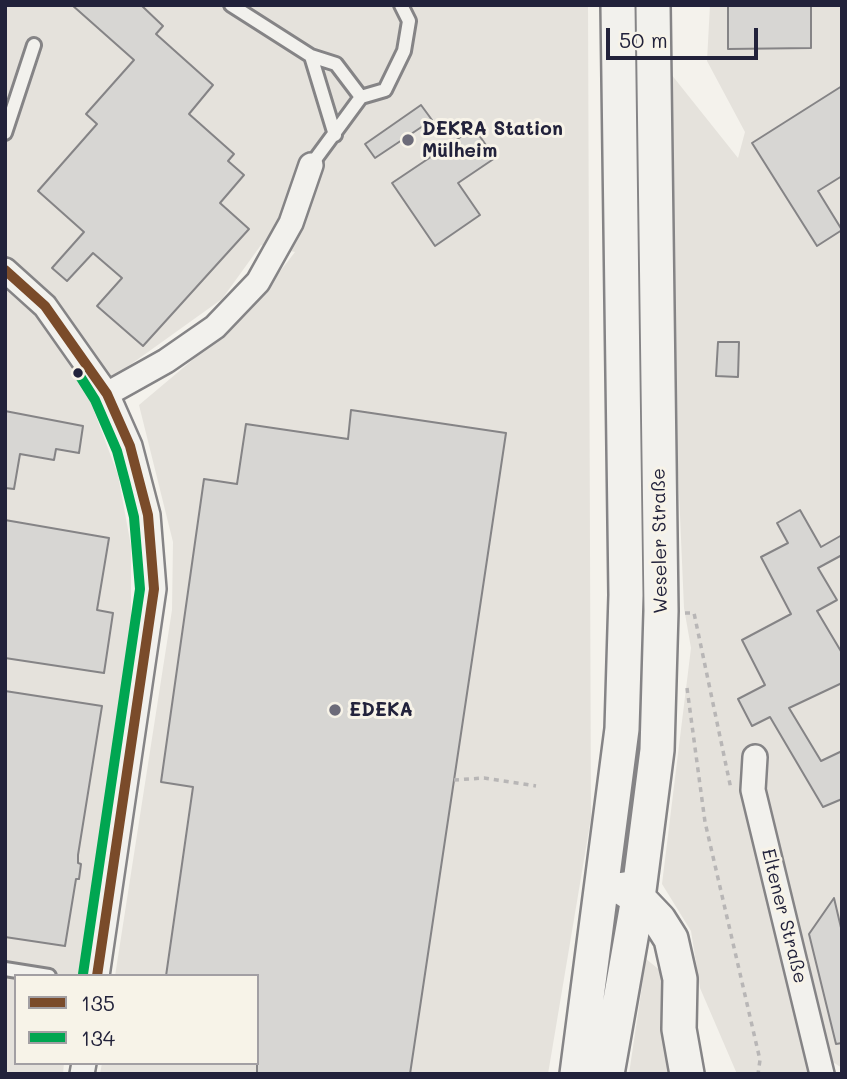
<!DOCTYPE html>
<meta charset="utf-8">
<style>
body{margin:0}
#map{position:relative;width:847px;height:1079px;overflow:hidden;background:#f4f2ec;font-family:Mali,sans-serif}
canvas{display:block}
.frame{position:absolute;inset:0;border:7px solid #22223b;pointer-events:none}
.legend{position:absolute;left:14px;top:974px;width:245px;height:91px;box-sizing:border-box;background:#f7f3e8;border:2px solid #a29fa3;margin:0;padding:9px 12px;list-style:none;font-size:21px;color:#22223b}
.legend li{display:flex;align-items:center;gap:14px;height:35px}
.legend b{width:35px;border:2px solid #a29fa3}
.scale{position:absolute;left:606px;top:28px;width:152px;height:32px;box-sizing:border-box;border:4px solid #22223b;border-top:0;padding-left:9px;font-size:21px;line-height:24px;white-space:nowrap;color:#22223b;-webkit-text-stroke:5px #f7f3e8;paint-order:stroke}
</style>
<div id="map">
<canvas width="847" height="1079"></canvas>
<div class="frame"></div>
<ul class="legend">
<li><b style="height:9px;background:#7a4b2a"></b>135</li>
<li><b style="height:9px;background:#00a651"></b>134</li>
</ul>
<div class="scale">50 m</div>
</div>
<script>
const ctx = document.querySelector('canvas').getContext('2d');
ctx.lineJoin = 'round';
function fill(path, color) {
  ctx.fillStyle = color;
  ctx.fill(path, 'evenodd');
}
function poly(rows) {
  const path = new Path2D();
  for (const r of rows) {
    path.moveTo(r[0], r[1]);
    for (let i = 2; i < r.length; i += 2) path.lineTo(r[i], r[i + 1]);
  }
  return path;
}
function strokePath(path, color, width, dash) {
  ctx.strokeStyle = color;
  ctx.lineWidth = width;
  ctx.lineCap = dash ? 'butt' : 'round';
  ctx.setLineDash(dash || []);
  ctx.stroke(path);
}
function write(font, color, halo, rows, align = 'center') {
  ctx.font = font + ' Mali,sans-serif';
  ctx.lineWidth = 6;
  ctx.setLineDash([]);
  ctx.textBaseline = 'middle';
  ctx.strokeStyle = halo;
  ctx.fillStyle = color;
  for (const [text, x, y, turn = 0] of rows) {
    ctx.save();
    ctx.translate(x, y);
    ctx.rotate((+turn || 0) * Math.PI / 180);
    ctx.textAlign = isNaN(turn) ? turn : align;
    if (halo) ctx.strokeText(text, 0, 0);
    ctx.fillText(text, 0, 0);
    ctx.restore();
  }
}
fill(poly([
 [5,5,588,5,591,818,548,1074,100,1074,102,1063,257,1063,257,976,115,976,172,610,173,542,139,405,247,314,295,252,261,245,222,299,88,395,118,475,131,546,131,625,78,976,16,976,16,1063,64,1063,63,1074,5,1074],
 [710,5,842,5,842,1068,805,1044,811,1074,737,1074,700,988,691,931,662,884,691,648,684,608,676,423,671,74,738,158,745,132,707,61],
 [646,959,661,971,662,1031,668,1074,629,1074]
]), '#e5e2dc');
const building = poly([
 [72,5,141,5,163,26,156,34,213,85,189,114,234,154,228,161,244,175,220,203,249,229,143,346,97,306,122,278,93,253,67,281,52,268,84,232,38,191,97,124,86,114,134,60,72,5],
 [728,5,811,5,811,48,728,49,728,5],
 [842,86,842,176,818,191,842,230,817,246,752,143,842,86],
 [421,105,432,120,375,158,365,144,421,105],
 [474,128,495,158,458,183,480,215,435,246,392,183,474,128],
 [718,342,739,342,738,377,716,376,718,342],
 [351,410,506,433,410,1074,257,1074,257,976,166,976,193,787,161,782,204,479,237,484,246,424,348,439,351,410],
 [5,411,83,426,79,453,56,449,54,460,20,454,14,489,5,488,5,411],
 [800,510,821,547,842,535,842,555,818,568,837,600,817,611,842,653,842,683,789,708,821,761,842,751,842,799,823,807,770,717,752,726,738,699,765,685,742,640,791,614,761,557,788,543,777,523,800,510],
 [5,520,109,538,97,610,113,613,104,673,5,658,5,520],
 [5,691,102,706,78,855,78,863,81,864,79,879,76,879,65,946,5,937,5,691],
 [834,898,842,932,842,1043,836,1044,809,934,834,898]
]);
fill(building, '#d7d6d3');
strokePath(building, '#858486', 2);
const service = poly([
 [231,5,311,56,336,64,361,97],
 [311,56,335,135],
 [5,133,34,45],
 [311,165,361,97,385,90,404,51,409,21,401,5],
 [5,969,49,976]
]);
const minor = poly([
 [5,270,45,306,107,394,130,446,148,515,154,589,97,976],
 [107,394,166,361,215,327,258,282,291,223,311,165],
 [755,757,753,790,822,1074],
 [82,1074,84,1063]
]);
const secondary = poly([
 [624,889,638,898,659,920,671,939,680,979,679,1029,687,1074],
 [577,1074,622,729,626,595,618,5],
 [607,1074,638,898,657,750,661,611,653,5]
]);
strokePath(service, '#858486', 18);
strokePath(minor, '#858486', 28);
strokePath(secondary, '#858486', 38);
strokePath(poly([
 [685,613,694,613,731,789],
 [687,688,705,822,760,1060,758,1074],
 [454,780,484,778,536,786]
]), '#b8b6b6', 3.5, [5, 5]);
strokePath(service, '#f2f1ed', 12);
strokePath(minor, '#f2f1ed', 23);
strokePath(secondary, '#f2f1ed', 33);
strokePath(poly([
 [5,270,45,306,107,394,130,446,148,515,154,589,97,976]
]), '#7a4b2a', 10);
strokePath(poly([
 [78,373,95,400,117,451,125,481,134,517,140,589,83,974]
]), '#00a651', 10);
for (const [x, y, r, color] of [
 [408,140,7,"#6c6b79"],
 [78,373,6,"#22223b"],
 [335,710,7,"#6c6b79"]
]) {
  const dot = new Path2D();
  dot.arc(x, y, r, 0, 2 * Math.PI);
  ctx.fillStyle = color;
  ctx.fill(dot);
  strokePath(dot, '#f7f3e8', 2.5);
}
write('bold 19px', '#22223b', '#f7f3e8', [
 ["DEKRA Station",422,129],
 ["Mülheim",422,151],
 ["EDEKA",349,710]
], 'left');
write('19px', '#22223b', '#f7f3e8', [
 ["Weseler Straße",660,541,-91],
 ["Eltener Straße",784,916,76]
]);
</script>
